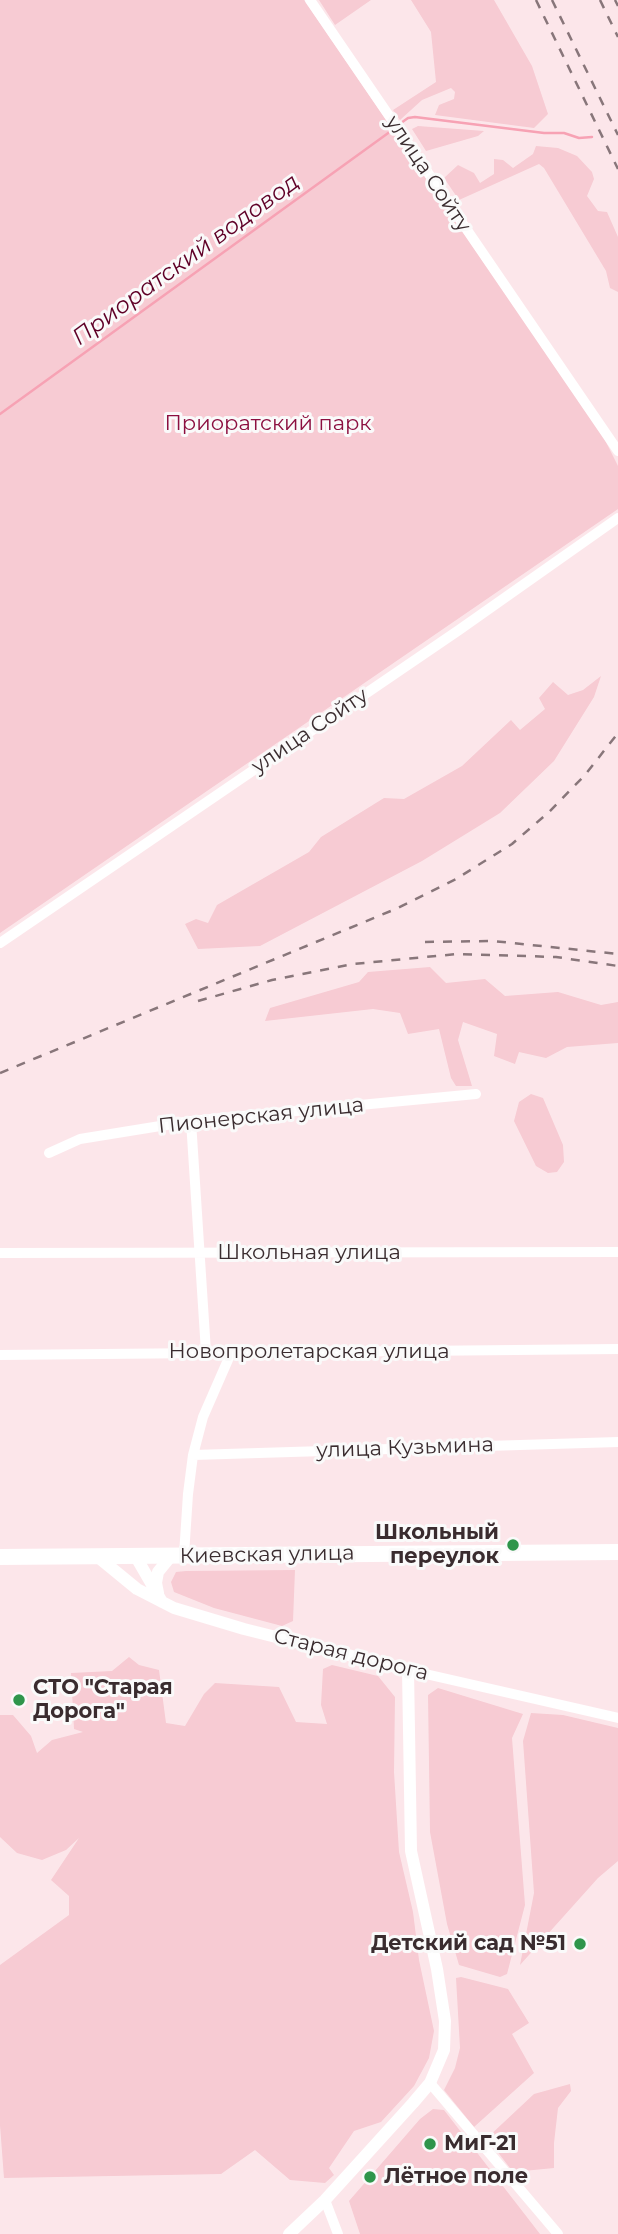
<!DOCTYPE html>
<meta charset="utf-8">
<style>
body{margin:0}
canvas{display:block;background:#fce6ea}
</style>
<canvas width="618" height="2234"></canvas>
<script>
const ctx = document.querySelector('canvas').getContext('2d');
ctx.lineJoin = 'round';
function fill(path, color) {
  ctx.fillStyle = color;
  ctx.fill(path, 'evenodd');
}
function poly(rows) {
  const path = new Path2D();
  for (const r of rows) {
    path.moveTo(r[0], r[1]);
    for (let i = 2; i < r.length; i += 2) path.lineTo(r[i], r[i + 1]);
  }
  return path;
}
function strokePath(path, color, width, dash) {
  ctx.strokeStyle = color;
  ctx.lineWidth = width;
  ctx.lineCap = dash ? 'butt' : 'round';
  ctx.setLineDash(dash || []);
  ctx.stroke(path);
}
function write(font, color, halo, rows, align = 'center') {
  ctx.font = font + ' Montserrat,sans-serif';
  ctx.lineWidth = 6;
  ctx.setLineDash([]);
  ctx.textBaseline = 'middle';
  ctx.strokeStyle = halo;
  ctx.fillStyle = color;
  for (const [text, x, y, turn = 0] of rows) {
    ctx.save();
    ctx.translate(x, y);
    ctx.rotate((+turn || 0) * Math.PI / 180);
    ctx.textAlign = isNaN(turn) ? turn : align;
    if (halo) ctx.strokeText(text, 0, 0);
    ctx.fillText(text, 0, 0);
    ctx.restore();
  }
}
fill(poly([
 [0,0,304,0,604,438,618,466,618,509,0,933],
 [319,0,371,0,335,25],
 [411,0,494,0,532,66,548,114,534,128,435,115,439,105,454,99,455,92,451,88,422,100,400,120,393,110,436,82,431,32],
 [418,126,484,131,478,136,426,151,412,129],
 [536,146,558,148,577,156,592,172,594,179,587,196,598,211,607,212,618,237,618,292,610,288,606,271,544,168,539,164,459,200,444,178,458,165,474,173,480,183,494,174,494,159,503,160,513,168,533,154],
 [601,676,594,697,554,761,500,813,422,861,260,946,198,949,185,924,196,919,208,923,217,905,309,852,321,837,384,798,404,799,462,766,511,720,520,730,545,709,539,698,553,682,568,695,583,690],
 [430,967,446,983,485,979,505,996,558,992,601,1005,618,1002,618,1043,567,1047,546,1058,519,1052,515,1064,494,1056,497,1034,463,1022,458,1040,472,1086,456,1086,451,1078,439,1029,408,1034,400,1013,373,1009,265,1021,270,1008,359,982,368,972],
 [531,1094,543,1098,563,1145,564,1162,557,1172,548,1173,536,1166,514,1121,519,1102],
 [295,1570,293,1621,282,1626,214,1608,174,1592,171,1582,176,1572,186,1571],
 [129,1657,139,1665,159,1670,166,1723,185,1726,204,1694,215,1683,279,1687,296,1722,327,1724,321,1705,323,1669,332,1665,378,1676,395,1697,394,1772,399,1852,413,1912,419,1960,434,2031,429,2058,414,2086,381,2122,354,2131,329,2168,334,2175,325,2183,290,2180,255,2150,221,2174,4,2178,0,2125,0,1965,69,1915,69,1896,51,1880,79,1838,66,1850,42,1860,17,1853,0,1837,0,1715,13,1715,31,1736,37,1753,52,1740,83,1732,74,1729,71,1673,112,1671],
 [438,1688,523,1714,512,1738,525,1905,507,1974,500,1977,459,1965,447,1924,430,1832,428,1695],
 [531,1713,563,1715,618,1728,618,1861,598,1878,520,1965,534,1893,523,1741],
 [461,1977,508,1989,529,2023,512,2034,534,2073,474,2127,444,2090,455,2068,460,2048,456,1978],
 [570,2084,571,2091,558,2108,554,2143,554,2168,513,2172,487,2138,534,2094],
 [433,2109,444,2110,540,2234,360,2234,349,2201,420,2119]
]), '#f7cbd3');
strokePath(poly([
 [401,123,408,118,415,117,544,133,564,133,579,138,592,137],
 [0,414,391,131]
]), '#f7a2b4', 2.5);
strokePath(poly([
 [310,0,618,451],
 [0,943,459,630,618,518],
 [191,1121,206,1352],
 [49,1153,80,1139,191,1121,476,1094],
 [0,1253,618,1252],
 [0,1355,618,1349],
 [193,1455,618,1442],
 [184,1555,188,1494,193,1455,203,1417,231,1353],
 [408,1670,618,1718],
 [430,2083,558,2234],
 [325,2200,338,2234]
]), '#fff', 10);
strokePath(poly([
 [98,1557,137,1589,174,1608,244,1629,408,1670,411,1851,437,1969,445,2021,444,2050,430,2083,413,2103,325,2200,289,2234],
 [136,1557,162,1602],
 [158,1593,156,1583,158,1572,171,1556]
]), '#fff', 12);
strokePath(poly([
 [0,1557,618,1552]
]), '#fff', 16);
strokePath(poly([
 [536,0,618,169],
 [552,0,618,135],
 [600,0,618,37],
 [615,0,618,6],
 [425,942,493,941,618,954],
 [198,1001,272,980,353,964,457,954,556,957,618,966],
 [0,1073,398,908,456,879,512,844,549,812,585,775,618,733]
]), '#88767a', 2.5, [9, 9]);
for (const [x, y, r, color] of [
 [513,1545,7,"#2f954b"],
 [19,1700,7,"#2f954b"],
 [580,1944,7,"#2f954b"],
 [430,2144,7,"#2f954b"],
 [370,2177,7,"#2f954b"]
]) {
  const dot = new Path2D();
  dot.arc(x, y, r, 0, 2 * Math.PI);
  ctx.fillStyle = color;
  ctx.fill(dot);
  strokePath(dot, '#fafafa', 2.5);
}
write('21px', '#3a2c2f', '#fafafa', [
 ["улица Сойту",428,174,56],
 ["улица Сойту",310,731,-34],
 ["Пионерская улица",261,1116,-6],
 ["Школьная улица",309,1253],
 ["Новопролетарская улица",309,1352],
 ["улица Кузьмина",405,1448,-2],
 ["Киевская улица",267,1555,-1],
 ["Старая дорога",351,1655,14]
]);
write('21px', '#8c0f40', '#fafafa', [
 ["Приоратский парк",268,424]
]);
write('bold 21px', '#3a2c2f', '#fafafa', [
 ["Школьный",499,1533,"right"],
 ["переулок",499,1557,"right"],
 ["СТО \"Старая",33,1688],
 ["Дорога\"",33,1712],
 ["Детский сад №51",566,1944,"right"],
 ["МиГ-21",444,2144],
 ["Лётное поле",384,2177]
], 'left');
write('italic 23px', '#5f0027', '#fafafa', [
 ["Приоратский водовод",186,260,-36]
]);
</script>
